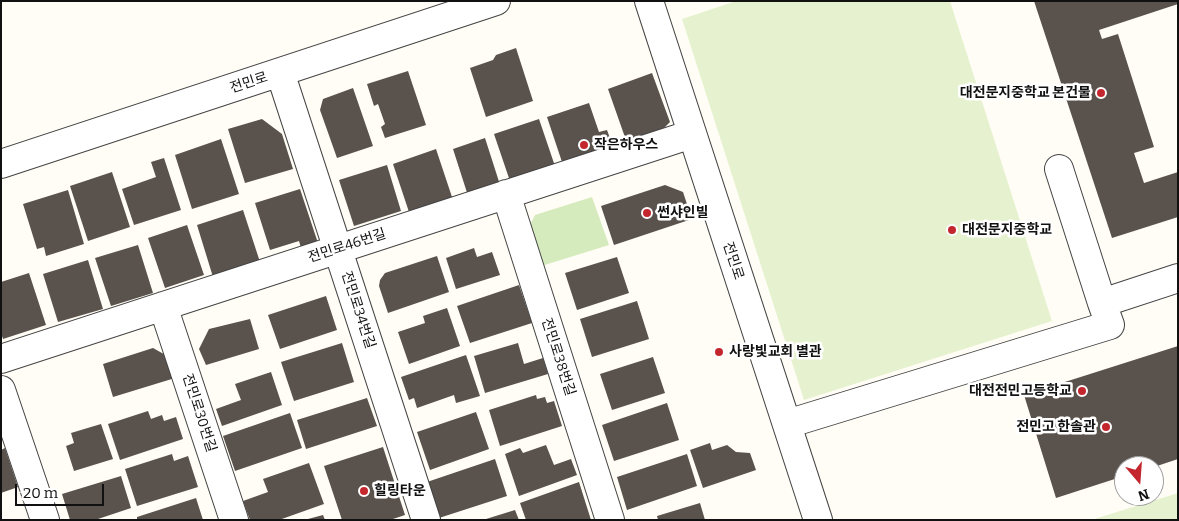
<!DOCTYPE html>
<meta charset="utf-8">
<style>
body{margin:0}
#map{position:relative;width:1179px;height:521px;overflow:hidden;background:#fffdf5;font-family:Bitter,serif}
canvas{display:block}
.frame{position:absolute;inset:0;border:2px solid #111;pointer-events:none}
.north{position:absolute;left:1114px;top:456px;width:50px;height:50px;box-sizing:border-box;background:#fff;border:1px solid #a0a0a0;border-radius:50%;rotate:162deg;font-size:14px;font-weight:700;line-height:20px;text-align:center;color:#111}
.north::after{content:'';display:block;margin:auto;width:18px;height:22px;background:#c4262e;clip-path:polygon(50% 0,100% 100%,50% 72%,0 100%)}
.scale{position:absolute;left:15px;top:484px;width:89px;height:22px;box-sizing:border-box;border:2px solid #111;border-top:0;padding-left:6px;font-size:15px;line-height:18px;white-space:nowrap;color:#111;-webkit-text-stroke:4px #fff;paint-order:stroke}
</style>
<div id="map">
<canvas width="1179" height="521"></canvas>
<div class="frame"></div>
<div class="north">N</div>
<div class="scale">20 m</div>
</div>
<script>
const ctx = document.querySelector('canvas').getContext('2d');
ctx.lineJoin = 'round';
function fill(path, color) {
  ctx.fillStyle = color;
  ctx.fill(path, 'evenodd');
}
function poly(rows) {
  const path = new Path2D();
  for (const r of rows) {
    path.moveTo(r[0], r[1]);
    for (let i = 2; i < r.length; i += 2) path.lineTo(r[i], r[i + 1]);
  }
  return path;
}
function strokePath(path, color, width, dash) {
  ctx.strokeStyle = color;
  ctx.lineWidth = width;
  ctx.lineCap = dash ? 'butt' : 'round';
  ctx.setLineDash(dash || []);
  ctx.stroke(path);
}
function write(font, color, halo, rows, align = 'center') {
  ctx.font = font + ' Bitter,"Noto Sans KR",serif';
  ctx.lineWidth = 5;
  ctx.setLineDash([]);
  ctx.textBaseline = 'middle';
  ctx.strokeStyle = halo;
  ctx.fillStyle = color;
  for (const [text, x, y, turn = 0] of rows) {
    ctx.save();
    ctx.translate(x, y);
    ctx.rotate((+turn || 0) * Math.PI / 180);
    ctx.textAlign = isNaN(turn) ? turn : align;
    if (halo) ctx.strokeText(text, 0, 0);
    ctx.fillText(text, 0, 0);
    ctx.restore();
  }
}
fill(poly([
 [592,197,609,245,535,268,527,231,535,215]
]), '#d5ebbd');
fill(poly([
 [736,1,950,1,1052,321,804,400,682,19],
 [1178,493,1178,520,1091,520]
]), '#e6f2cf');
fill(poly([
 [1034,1,1178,1,1178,4,1099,30,1102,39,1118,34,1154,147,1134,153,1144,183,1178,172,1178,217,1112,238],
 [516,48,533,101,486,117,470,68,493,60,496,55],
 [408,71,426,125,385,138,381,127,385,124,378,104,374,106,367,84],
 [652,73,670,122,662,130,627,143,608,89],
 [353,88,373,146,337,158,320,110,323,99],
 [589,103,599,132,607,130,617,158,565,171,547,117],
 [262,119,282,134,293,169,245,183,228,129],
 [539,119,558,175,513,190,494,134],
 [485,138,502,191,470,202,453,149],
 [221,139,239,194,192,209,175,155],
 [436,149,453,200,410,215,393,164],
 [164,158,181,210,134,225,122,189,156,177,151,162],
 [387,165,401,211,354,226,339,180],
 [112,172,130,227,88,241,70,186],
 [665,185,683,192,692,219,614,245,601,206],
 [300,189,318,243,301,248,299,241,270,250,255,203],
 [68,190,84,244,46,256,44,247,37,249,23,204],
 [243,210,260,262,213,277,197,225],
 [187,225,204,275,165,288,148,238],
 [138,245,153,293,111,306,95,258],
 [474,248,477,257,492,252,500,275,456,289,446,258],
 [437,256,449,292,388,313,379,286,380,280,385,273],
 [617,257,629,293,577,310,565,273],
 [88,260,103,309,58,322,43,274],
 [29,273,46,325,3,339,1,333,1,282],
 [519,285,532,323,470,343,457,306],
 [326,296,337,330,280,349,268,315],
 [637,301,649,339,592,357,580,319],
 [447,308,460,346,409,364,398,332,425,323,423,316],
 [250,319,259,349,206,365,199,349,209,329],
 [342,343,354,382,294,401,281,362],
 [518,343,524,364,543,358,548,374,485,393,474,356],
 [1178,346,1178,459,1154,467,1124,466,1124,476,1056,498,1024,395],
 [153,348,169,357,175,378,113,397,103,364],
 [466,355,480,396,456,403,454,395,417,408,414,398,409,400,401,377],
 [653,357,665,393,612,410,600,374],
 [271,372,282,405,222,426,216,409,241,400,235,384],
 [536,395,537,399,545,397,547,403,554,401,562,426,500,446,489,410],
 [367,398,377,426,306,449,297,420],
 [667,403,679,440,614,461,602,425],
 [148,411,151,419,162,415,164,421,176,417,183,439,120,460,108,424],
 [476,412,489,449,430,470,417,432],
 [290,413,302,448,235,471,223,436],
 [101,424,113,459,74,471,66,446,74,443,71,433],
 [710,443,712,450,727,445,736,452,750,453,756,470,703,488,690,450],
 [546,445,554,465,571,459,577,475,519,496,505,454,520,448,523,453],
 [383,447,405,515,390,520,342,520,324,466],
 [5,448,18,487,1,493,1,450],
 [172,454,174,461,188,456,198,487,137,506,125,469],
 [687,454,697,486,627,510,617,477],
 [495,459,507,496,439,518,427,482],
 [309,463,324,504,279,520,250,520,243,501,268,492,263,479],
 [121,476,131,508,95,520,70,520,62,494],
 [579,482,591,520,526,520,520,503],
 [196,498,203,520,137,520,137,517],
 [700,503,705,520,658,520,657,516],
 [515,510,519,520,486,520,486,519],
 [323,515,325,520,308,520,308,519]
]), '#5a524d');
const minor = poly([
 [649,1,818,520],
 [280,72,426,520],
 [1,164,496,1],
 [1059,169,1102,303],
 [506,194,610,520],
 [163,306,234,520],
 [1,359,692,134],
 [1,390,45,520],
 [787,424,1110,325,1102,303,1178,278]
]);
strokePath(minor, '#444', 30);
strokePath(minor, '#fff', 28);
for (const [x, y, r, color] of [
 [1101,93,5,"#c4262e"],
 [584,145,5,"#c4262e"],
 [647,213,5,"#c4262e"],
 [952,230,5,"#c4262e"],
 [719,352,5,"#c4262e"],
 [1082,391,5,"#c4262e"],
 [1106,427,5,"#c4262e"],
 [364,491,5,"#c4262e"]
]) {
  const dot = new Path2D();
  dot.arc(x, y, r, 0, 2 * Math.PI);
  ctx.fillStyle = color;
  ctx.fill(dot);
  strokePath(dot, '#fff', 2);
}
write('14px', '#111', '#fff', [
 ["전민로",249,83,-18],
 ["전민로46번길",347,246,-18],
 ["전민로",733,261,72],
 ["전민로34번길",358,310,72],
 ["전민로38번길",558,357,72],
 ["전민로30번길",199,413,72]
]);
write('bold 14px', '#111', '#fff', [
 ["대전문지중학교 본건물",1091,93,"right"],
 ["작은하우스",594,145],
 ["썬샤인빌",657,213],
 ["대전문지중학교",962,230],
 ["사랑빛교회 별관",729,352],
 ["대전전민고등학교",1072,391,"right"],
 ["전민고 한솔관",1096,427,"right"],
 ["힐링타운",374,491]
], 'left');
</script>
